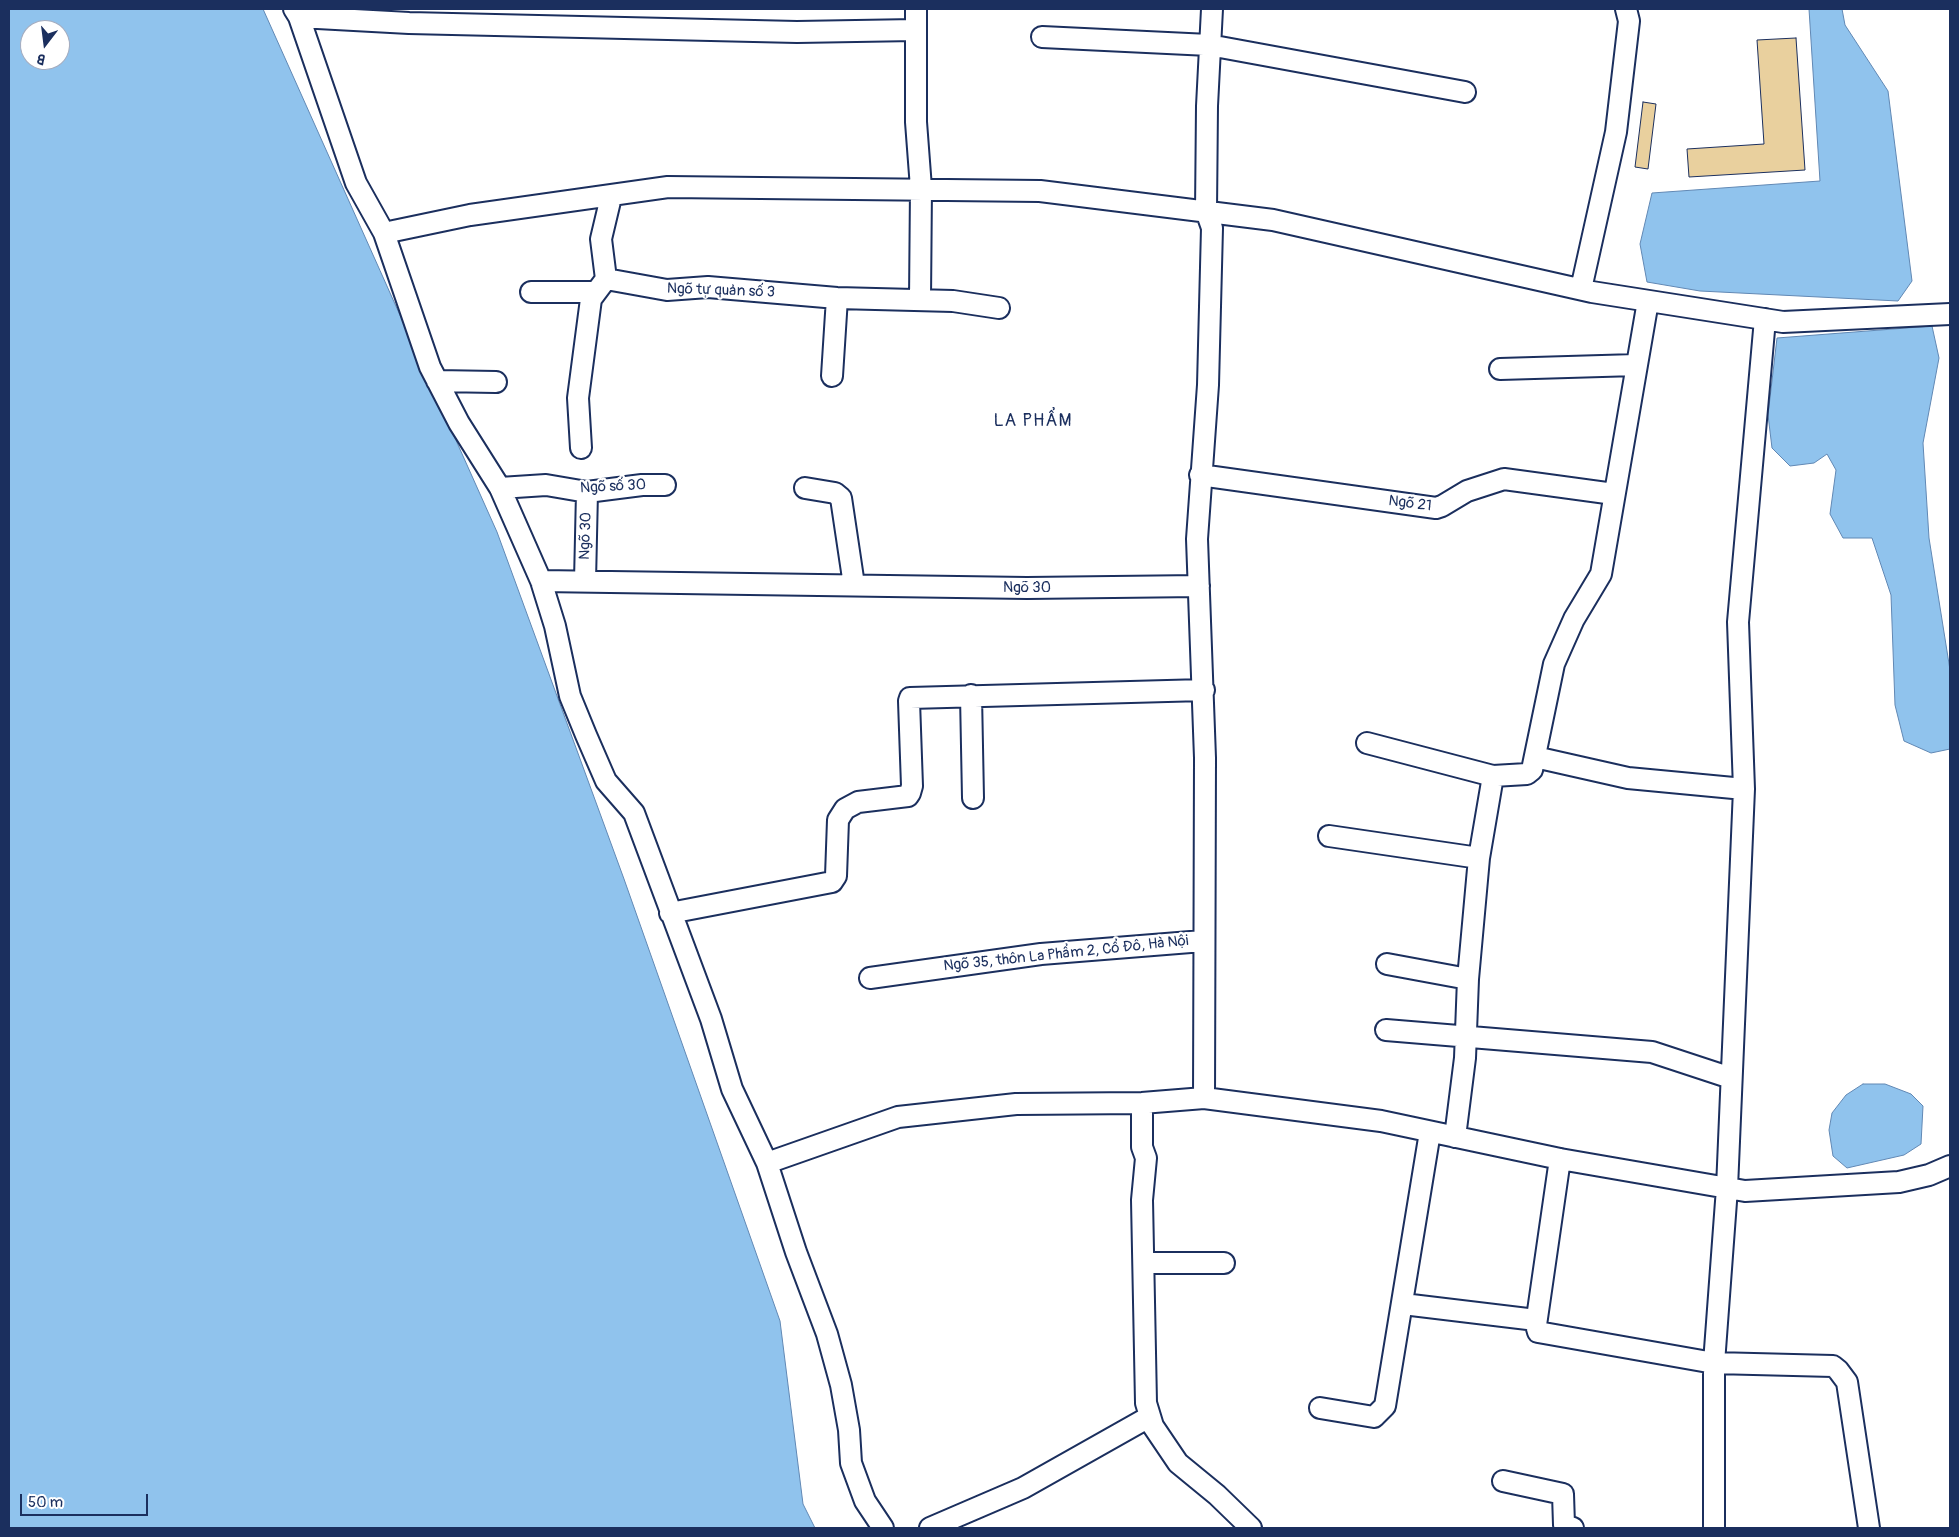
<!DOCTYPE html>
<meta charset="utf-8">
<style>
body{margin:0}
#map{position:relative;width:1959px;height:1537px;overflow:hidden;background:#fff;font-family:Pangolin,sans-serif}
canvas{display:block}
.frame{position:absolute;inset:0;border:10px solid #1b2f5e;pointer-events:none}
.north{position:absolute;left:20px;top:20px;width:50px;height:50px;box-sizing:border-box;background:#fff;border:1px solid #a4acbf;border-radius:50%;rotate:195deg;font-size:14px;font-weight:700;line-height:20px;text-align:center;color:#1b2f5e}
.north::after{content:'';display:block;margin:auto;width:18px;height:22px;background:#1b2f5e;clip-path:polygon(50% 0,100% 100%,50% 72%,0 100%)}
.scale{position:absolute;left:20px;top:1494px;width:128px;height:22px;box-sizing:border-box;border:2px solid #1b2f5e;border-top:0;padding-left:6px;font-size:15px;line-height:18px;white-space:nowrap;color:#1b2f5e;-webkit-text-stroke:4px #fff;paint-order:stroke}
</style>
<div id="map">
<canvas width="1959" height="1537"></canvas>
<div class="frame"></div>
<div class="north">B</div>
<div class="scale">50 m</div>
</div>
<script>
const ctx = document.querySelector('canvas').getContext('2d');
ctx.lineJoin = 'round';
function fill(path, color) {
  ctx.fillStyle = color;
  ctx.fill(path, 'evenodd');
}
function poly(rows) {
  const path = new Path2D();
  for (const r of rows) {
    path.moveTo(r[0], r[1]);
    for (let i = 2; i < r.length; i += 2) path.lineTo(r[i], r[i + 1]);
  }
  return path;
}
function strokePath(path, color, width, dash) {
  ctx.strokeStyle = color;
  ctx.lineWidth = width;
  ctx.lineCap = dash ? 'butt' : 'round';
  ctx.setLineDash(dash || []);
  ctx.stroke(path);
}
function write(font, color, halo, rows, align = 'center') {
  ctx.font = font + ' Pangolin,sans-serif';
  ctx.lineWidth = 4.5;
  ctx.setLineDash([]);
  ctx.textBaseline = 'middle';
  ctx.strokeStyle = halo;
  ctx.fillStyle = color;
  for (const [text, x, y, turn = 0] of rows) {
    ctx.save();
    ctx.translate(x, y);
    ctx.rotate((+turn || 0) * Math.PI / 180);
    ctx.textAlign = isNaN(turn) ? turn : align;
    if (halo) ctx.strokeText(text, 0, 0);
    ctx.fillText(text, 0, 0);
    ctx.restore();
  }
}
const water = poly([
 [9,9,263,9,497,532,624,879,780,1321,803,1504,815,1528,9,1528,9,9],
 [30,30,60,30,60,60,30,60,30,30],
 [1809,9,1842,9,1845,25,1888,91,1912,281,1898,301,1700,291,1647,282,1640,244,1652,193,1820,181,1809,9],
 [1932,326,1939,358,1923,443,1929,538,1950,670,1950,749,1931,753,1904,741,1895,705,1891,595,1872,538,1843,538,1830,514,1836,470,1827,454,1814,463,1790,466,1772,448,1768,415,1777,338,1932,326],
 [1863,1084,1885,1084,1911,1094,1923,1106,1921,1144,1904,1155,1847,1168,1833,1156,1829,1130,1832,1113,1846,1095,1863,1084]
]);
fill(water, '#90c3ed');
strokePath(water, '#6188b4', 1);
const building = poly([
 [1796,38,1805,170,1689,177,1687,149,1764,144,1757,40,1796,38],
 [1643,102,1656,104,1648,169,1635,167,1643,102]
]);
fill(building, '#e9d09e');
strokePath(building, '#1b2f5e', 1);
const minor = poly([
 [294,9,299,17,356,183,384,233,430,367,459,423,500,488,541,581,555,626,570,696,586,735,606,781,634,813,711,1019,732,1089,767,1163,796,1252,827,1334,841,1385,849,1430,851,1463,865,1501,883,1528],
 [916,9,916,122,921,188,920,299],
 [299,17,409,23,797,32,915,30],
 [1042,37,1209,45,1465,92],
 [384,233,470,215,668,187,1040,191,1273,220,1592,292,1783,322,1950,314],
 [606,279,667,290,708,287,837,298,953,301,999,308],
 [1581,289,1616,132,1629,21,1626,9],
 [531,292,594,292],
 [1500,369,1636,365],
 [832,376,837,298],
 [437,381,496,382],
 [581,448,578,398,591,299,606,279,601,239,611,197],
 [1200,475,1436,508,1442,506,1467,491,1504,479,1614,494],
 [500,488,546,485,587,492,642,485,665,485],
 [805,488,835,493,841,498,854,585],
 [541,581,1027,588,1199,586],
 [585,581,587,492],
 [971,695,973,798],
 [1367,743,1493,776],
 [1535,757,1628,778,1744,789],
 [1329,836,1479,858],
 [670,913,832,882,836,876,838,820,845,809,858,802,908,796,910,793,912,786,909,701,910,698,1204,690],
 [1387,964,1468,979],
 [870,978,1041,954,1203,941],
 [1386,1030,1652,1052,1731,1078],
 [1204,1098,1205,758,1197,539,1208,385,1212,228,1206,211,1207,106,1212,9],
 [1142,1103,1142,1147,1146,1158,1142,1200,1146,1403,1153,1426,1178,1463,1217,1495,1251,1528],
 [1455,1137,1465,1058,1468,979,1479,858,1493,776,1527,774,1532,770,1554,664,1574,619,1601,574,1648,301],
 [1560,1159,1536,1325,1538,1332,1714,1363,1833,1366,1838,1370,1847,1382,1869,1528],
 [767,1163,898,1117,1016,1104,1142,1103,1204,1098,1381,1121,1560,1159,1745,1191,1899,1182,1929,1175,1950,1166],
 [1144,1263,1224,1263],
 [1403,1304,1536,1320],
 [1320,1408,1374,1417,1385,1406,1430,1132],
 [1503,1481,1563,1494,1564,1525,1573,1528],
 [930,1528,1023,1488,1149,1417],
 [1714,1528,1714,1363,1727,1188,1744,789,1738,622,1765,319]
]);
strokePath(minor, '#1b2f5e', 24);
strokePath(minor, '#fff', 20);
write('15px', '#1b2f5e', '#fff', [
 ["Ngõ tự quản số 3",721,291,2],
 ["Ngõ số 30",613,487,-3],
 ["Ngõ 21",1410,504,7],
 ["Ngõ 30",586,536,-88],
 ["Ngõ 30",1027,588],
 ["Ngõ 35, thôn La Phẩm 2, Cổ Đô, Hà Nội",1066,954,-6]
]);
ctx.letterSpacing = '1px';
write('18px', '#1b2f5e', '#fff', [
 ["LA PHẨM",1033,421]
]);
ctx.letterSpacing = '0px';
</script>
